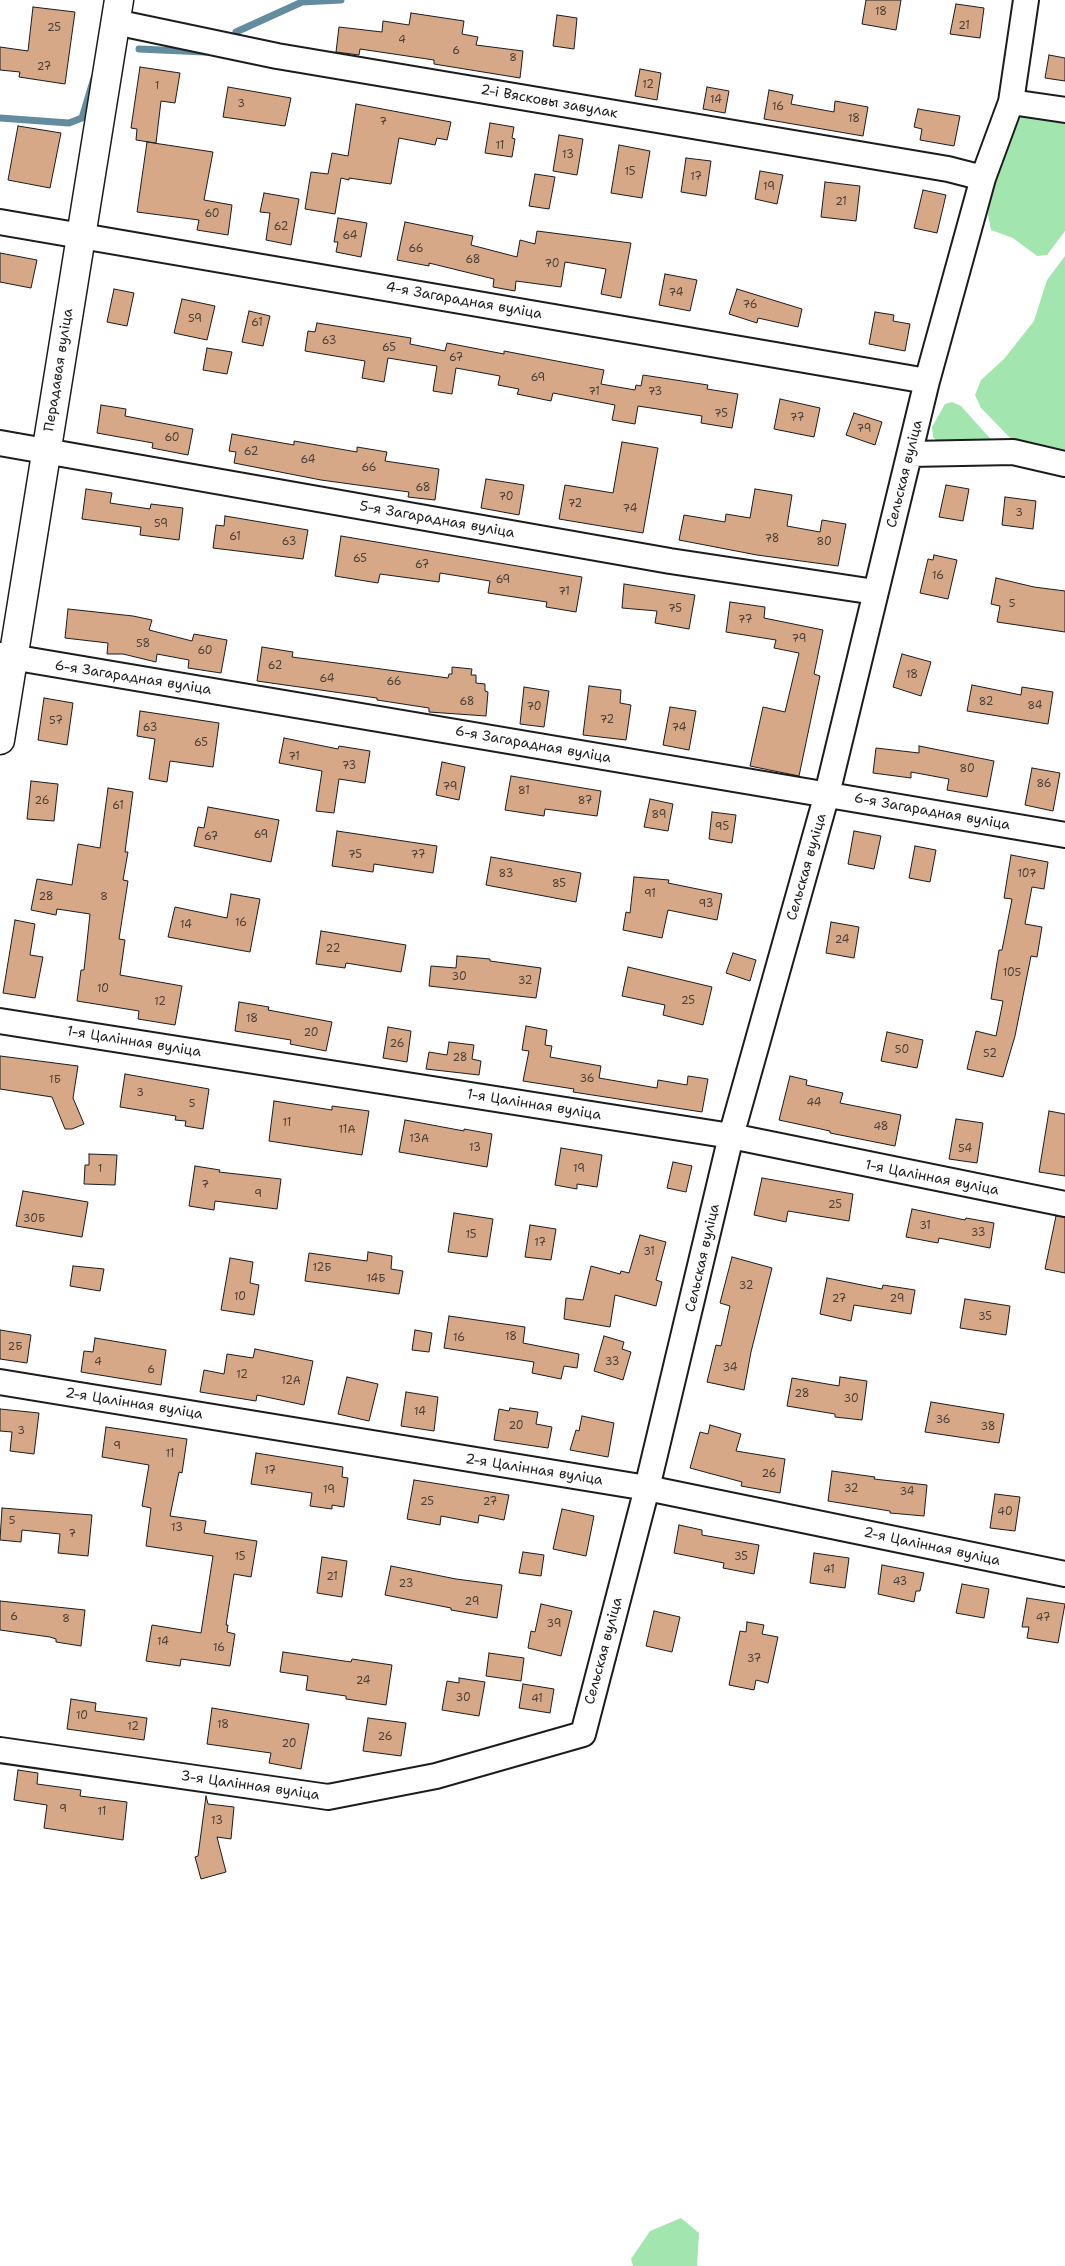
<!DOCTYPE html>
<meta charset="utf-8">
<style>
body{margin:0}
canvas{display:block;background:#fff}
</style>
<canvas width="1065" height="2266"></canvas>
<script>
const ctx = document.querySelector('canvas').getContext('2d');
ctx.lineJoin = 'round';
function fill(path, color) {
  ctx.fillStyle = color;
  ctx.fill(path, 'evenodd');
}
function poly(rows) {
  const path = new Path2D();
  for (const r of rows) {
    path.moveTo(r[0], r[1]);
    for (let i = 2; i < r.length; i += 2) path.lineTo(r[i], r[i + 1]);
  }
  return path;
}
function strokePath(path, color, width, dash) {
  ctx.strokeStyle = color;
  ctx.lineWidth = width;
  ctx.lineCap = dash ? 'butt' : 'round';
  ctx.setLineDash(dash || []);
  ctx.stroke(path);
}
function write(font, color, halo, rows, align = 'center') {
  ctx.font = font + ' "Shantell Sans",sans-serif';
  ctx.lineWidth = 4;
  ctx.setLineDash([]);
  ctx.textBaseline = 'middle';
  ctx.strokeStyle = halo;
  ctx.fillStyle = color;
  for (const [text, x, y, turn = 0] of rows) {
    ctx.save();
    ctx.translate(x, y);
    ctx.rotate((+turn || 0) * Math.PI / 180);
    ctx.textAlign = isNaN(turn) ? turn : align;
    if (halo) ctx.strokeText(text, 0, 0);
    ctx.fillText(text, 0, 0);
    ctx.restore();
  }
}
fill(poly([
 [1021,115,1065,118,1065,231,1047,255,1037,256,1013,238,991,230,988,215,992,179,1009,126],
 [1065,256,1065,456,1018,446,981,408,975,395,981,380,1004,359,1034,321,1047,280],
 [952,402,961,406,996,445,940,444,933,437,932,427,945,404],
 [681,2218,699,2233,697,2266,633,2266,631,2259,650,2231]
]), '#a3e5af');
strokePath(poly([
 [236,32,302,2,341,0],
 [139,49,205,52],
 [0,118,69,123,82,118,94,78]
]), '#638d9e', 7);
const building = poly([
 [866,0,901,0,896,30,862,24,866,0],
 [956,4,984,8,980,38,950,34,956,4],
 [33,7,75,12,65,84,19,77,20,72,0,70,0,47,28,51,33,7],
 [411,13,464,21,462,34,478,37,476,45,523,51,520,78,434,64,434,60,360,49,359,55,336,52,339,27,382,32,383,21,409,25,411,13],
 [557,15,577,18,574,49,553,46,557,15],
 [1049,55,1065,58,1065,81,1045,78,1049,55],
 [140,67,180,73,175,103,161,101,156,143,136,140,137,129,131,128,140,67],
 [640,69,661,73,657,100,635,96,640,69],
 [228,87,291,98,285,126,223,117,228,87],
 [707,87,729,91,725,113,703,109,707,87],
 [769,90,793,95,791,104,834,112,835,101,868,107,863,136,764,119,769,90],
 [356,104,451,122,447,140,437,138,435,145,399,138,391,184,349,178,349,180,341,178,335,214,305,209,311,172,328,174,332,153,348,156,356,104],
 [918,109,960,116,954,146,920,140,922,129,914,127,918,109],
 [490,123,514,127,512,138,515,139,512,157,485,153,490,123],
 [18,126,61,133,50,188,8,180,18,126],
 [559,135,583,139,577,175,553,171,559,135],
 [147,142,213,152,204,200,232,205,228,235,197,230,199,220,137,212,147,142],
 [619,145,650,151,642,198,611,193,619,145],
 [686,158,711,161,706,196,681,192,686,158],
 [760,171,783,175,777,204,755,199,760,171],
 [535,174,555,177,549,209,529,206,535,174],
 [825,182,860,186,856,221,821,217,825,182],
 [923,190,946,195,937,233,914,228,923,190],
 [264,193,299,199,291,245,266,240,270,213,260,212,264,193],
 [338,218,367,223,361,257,336,252,338,242,334,242,338,218],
 [405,222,473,236,471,245,517,257,520,240,535,244,537,231,631,243,621,298,601,294,606,269,565,262,561,287,516,281,515,291,493,287,494,279,429,263,429,266,397,260,405,222],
 [0,253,37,260,31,288,0,282,0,253],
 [665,274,697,280,690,311,659,305,665,274],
 [114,289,134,293,127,326,107,322,114,289],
 [737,289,802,309,798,327,758,318,757,323,729,314,737,289],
 [182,299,215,306,207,340,174,333,182,299],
 [249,311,270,316,263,346,242,342,249,311],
 [875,312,894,315,893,321,910,324,905,351,869,344,875,312],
 [317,323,411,338,410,344,445,351,447,343,504,354,504,351,604,370,601,384,635,390,636,385,641,386,643,375,708,385,707,389,738,394,732,428,701,423,702,416,638,406,635,424,612,420,615,405,553,393,551,401,517,394,519,389,498,385,500,376,456,368,452,394,433,391,437,366,388,358,384,382,362,378,365,361,305,351,308,331,315,332,317,323],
 [207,348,232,352,227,374,203,370,207,348],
 [780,399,820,408,814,437,774,429,780,399],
 [101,405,126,409,125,416,193,429,188,455,152,448,153,443,97,433,101,405],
 [854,413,882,422,875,445,846,435,854,413],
 [232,434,294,445,294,441,357,452,357,447,387,452,385,461,439,469,435,500,408,497,409,492,321,480,234,463,236,452,229,451,232,434],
 [622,442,658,448,643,533,559,519,565,485,613,493,622,442],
 [486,479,524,485,519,515,481,508,486,479],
 [946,485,969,489,963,521,939,517,946,485],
 [86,489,112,493,110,503,150,509,151,504,183,508,179,540,140,535,141,527,82,519,86,489],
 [755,489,792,495,787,526,820,532,822,520,846,524,838,566,757,555,679,540,684,515,725,522,726,514,750,518,755,489],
 [1005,497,1036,501,1033,529,1002,525,1005,497],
 [225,516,308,530,303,559,213,548,216,525,224,526,225,516],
 [341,536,582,577,576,612,546,607,547,602,488,593,490,581,440,573,439,582,380,574,378,583,335,576,341,536],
 [934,555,957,560,948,599,920,593,928,559,933,560,934,555],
 [996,578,1034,587,1065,591,1065,632,997,622,1000,606,991,604,996,578],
 [624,584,695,595,689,629,655,623,657,611,622,608,624,584],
 [730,602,765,607,764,618,823,630,814,674,820,676,799,776,750,766,763,707,785,712,799,653,774,648,776,640,726,632,730,602],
 [68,609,133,616,152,620,149,630,192,641,194,634,227,640,221,673,188,668,189,660,157,654,156,662,123,654,107,654,108,643,65,638,68,609],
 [262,647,293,652,292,657,448,678,449,674,452,674,452,667,472,669,471,675,476,675,476,683,485,684,485,691,488,692,486,716,429,712,429,708,377,700,377,698,257,681,262,647],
 [902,654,931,662,921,696,893,687,902,654],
 [972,685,1021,695,1022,687,1053,692,1048,724,967,711,972,685],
 [589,686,621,690,620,703,631,705,626,740,583,735,589,686],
 [524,687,549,691,544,727,520,724,524,687],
 [44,698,73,703,67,745,38,740,44,698],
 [670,707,696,711,689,750,663,745,670,707],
 [140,711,219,723,213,767,170,761,167,782,149,779,155,739,137,736,140,711],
 [284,738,338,749,339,746,370,751,365,783,339,779,334,813,316,811,322,771,279,763,284,738],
 [919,746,994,761,987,797,947,790,949,779,911,772,911,778,873,773,876,748,919,753,919,746],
 [442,762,465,767,459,800,436,795,442,762],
 [1032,768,1060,773,1053,811,1025,805,1032,768],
 [511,776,601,791,597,816,545,809,544,816,505,810,511,776],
 [31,781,58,784,54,821,27,819,31,781],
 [108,788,133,792,125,852,128,852,123,880,128,881,119,939,125,940,120,975,182,986,175,1025,138,1019,139,1011,77,1001,81,970,84,970,90,914,57,909,56,915,31,910,37,879,72,885,78,844,100,848,108,788],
 [650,799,673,804,668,831,644,827,650,799],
 [208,807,279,820,271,862,194,846,198,827,204,828,208,807],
 [712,812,736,815,732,843,709,839,712,812],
 [337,831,437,846,433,873,374,864,373,872,332,866,337,831],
 [854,831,881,836,874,869,848,864,854,831],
 [915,846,936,850,930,882,909,878,915,846],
 [1011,855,1048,862,1044,889,1032,887,1025,924,1042,927,1037,957,1031,956,1015,1036,1003,1077,967,1069,976,1031,996,1036,1003,1001,991,999,999,950,1002,950,1012,899,1004,898,1011,855],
 [491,857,581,873,576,902,486,885,491,857],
 [634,877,669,880,668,883,722,894,717,920,668,910,662,938,623,930,626,912,630,913,634,877],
 [231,894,260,899,250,952,168,937,175,907,227,918,231,894],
 [15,920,35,924,30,955,43,957,35,998,3,993,15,920],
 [831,922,859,927,854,958,826,953,831,922],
 [321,931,406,945,401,972,346,963,345,968,316,964,321,931],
 [733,953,756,960,750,981,726,973,733,953],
 [457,956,490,959,490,961,541,968,536,998,429,986,431,966,456,968,457,956],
 [628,967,712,987,703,1025,663,1015,665,1005,622,996,628,967],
 [239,1002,269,1007,268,1010,332,1022,326,1051,290,1044,291,1040,235,1031,239,1002],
 [526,1026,547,1030,545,1045,552,1046,550,1057,601,1066,599,1078,657,1088,658,1080,687,1085,688,1076,708,1079,702,1112,573,1092,574,1089,523,1081,529,1051,522,1050,526,1026],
 [388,1027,411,1031,407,1062,383,1058,388,1027],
 [887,1032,923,1040,917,1068,881,1061,887,1032],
 [449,1042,474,1045,472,1059,481,1061,479,1075,426,1069,429,1052,447,1055,449,1042],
 [0,1056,78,1066,73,1098,84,1124,72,1129,65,1129,52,1097,0,1089,0,1056],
 [125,1074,209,1089,203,1129,185,1126,186,1121,175,1120,176,1116,120,1107,125,1074],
 [790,1076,807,1080,806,1085,843,1093,840,1103,901,1115,895,1146,830,1133,830,1131,779,1120,790,1076],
 [274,1101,332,1110,332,1106,369,1111,362,1155,269,1141,274,1101],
 [1049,1111,1065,1114,1065,1176,1039,1172,1049,1111],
 [956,1119,983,1123,977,1163,949,1159,956,1119],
 [405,1120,464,1131,464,1129,492,1134,487,1167,399,1152,405,1120],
 [561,1148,602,1155,597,1187,577,1184,577,1189,555,1185,561,1148],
 [89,1154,117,1155,115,1185,84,1184,85,1165,89,1165,89,1154],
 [673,1162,692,1166,686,1192,667,1188,673,1162],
 [195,1166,220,1170,219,1172,281,1179,277,1209,215,1201,214,1210,189,1206,195,1166],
 [762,1178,853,1194,849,1221,788,1211,786,1222,754,1215,762,1178],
 [23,1191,88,1202,82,1237,16,1226,23,1191],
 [912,1209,965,1220,966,1218,994,1223,990,1248,939,1238,938,1243,906,1237,912,1209],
 [454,1213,493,1219,487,1257,448,1252,454,1213],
 [1056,1216,1065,1217,1065,1273,1045,1269,1056,1216],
 [530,1225,556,1229,551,1260,525,1257,530,1225],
 [640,1235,666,1242,656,1280,662,1282,656,1306,615,1295,610,1327,564,1319,566,1298,583,1300,591,1266,620,1274,621,1271,629,1273,640,1235],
 [368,1252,392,1256,391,1269,403,1271,399,1294,305,1281,309,1253,367,1261,368,1252],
 [732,1257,772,1268,751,1352,744,1390,707,1382,716,1345,721,1346,730,1306,720,1303,732,1257],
 [230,1258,253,1262,250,1283,259,1285,254,1315,221,1310,230,1258],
 [73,1266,104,1269,100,1291,70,1286,73,1266],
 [827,1278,882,1289,883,1285,915,1290,911,1314,854,1305,851,1321,820,1314,827,1278],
 [965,1299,1010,1306,1006,1335,960,1328,965,1299],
 [449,1316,525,1327,523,1343,579,1354,577,1368,564,1366,561,1379,532,1373,534,1362,444,1348,449,1316],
 [0,1330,31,1335,27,1363,0,1359,0,1330],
 [415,1330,432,1333,429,1352,412,1350,415,1330],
 [604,1336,624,1342,622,1349,631,1352,623,1380,594,1371,604,1336],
 [95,1338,166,1350,161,1385,81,1372,84,1351,93,1352,95,1338],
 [255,1349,313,1361,304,1405,257,1395,256,1401,200,1392,204,1370,224,1374,227,1354,253,1358,255,1349],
 [347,1377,378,1384,369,1421,338,1414,347,1377],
 [840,1377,867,1381,862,1420,835,1417,835,1414,787,1406,792,1378,839,1386,840,1377],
 [406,1392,438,1397,434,1431,401,1426,406,1392],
 [931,1402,1004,1414,999,1443,925,1432,931,1402],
 [510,1408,538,1412,536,1424,552,1427,548,1448,494,1440,499,1409,509,1411,510,1408],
 [0,1409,39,1413,34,1454,10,1451,12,1432,0,1431,0,1409],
 [582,1416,614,1423,608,1457,570,1450,576,1430,579,1431,582,1416],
 [710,1425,741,1434,736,1451,785,1459,780,1493,741,1486,742,1482,690,1468,700,1432,708,1434,710,1425],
 [106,1427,187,1439,182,1473,179,1472,170,1516,206,1521,204,1533,257,1541,251,1577,234,1574,226,1625,228,1625,227,1632,235,1634,230,1666,181,1659,180,1666,146,1661,152,1625,201,1633,213,1556,146,1546,151,1508,142,1506,149,1465,102,1457,106,1427],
 [256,1453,343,1467,342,1477,348,1478,344,1507,332,1505,332,1509,310,1506,312,1493,251,1484,256,1453],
 [832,1471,875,1477,874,1479,927,1485,924,1516,890,1513,890,1511,828,1501,832,1471],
 [414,1480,509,1495,504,1520,479,1515,478,1523,441,1516,440,1525,407,1519,414,1480],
 [995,1494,1020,1497,1015,1531,990,1528,995,1494],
 [2,1508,92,1515,88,1556,58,1553,60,1534,22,1530,21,1542,0,1540,2,1508],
 [562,1509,594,1516,586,1556,553,1549,562,1509],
 [679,1525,702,1530,702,1535,759,1545,754,1574,723,1568,724,1563,674,1553,679,1525],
 [523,1552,544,1555,541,1576,519,1573,523,1552],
 [814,1553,849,1558,845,1588,810,1583,814,1553],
 [322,1557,347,1561,342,1597,317,1593,322,1557],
 [882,1565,924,1573,920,1591,916,1591,914,1602,878,1594,882,1565],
 [391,1566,456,1579,502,1585,497,1618,451,1610,451,1608,385,1595,391,1566],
 [962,1584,989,1589,984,1618,956,1613,962,1584],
 [1027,1598,1065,1604,1058,1643,1027,1638,1029,1627,1022,1627,1027,1598],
 [0,1601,85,1610,81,1646,56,1642,56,1639,50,1637,0,1630,0,1601],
 [541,1604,572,1611,561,1656,528,1648,531,1631,535,1632,541,1604],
 [654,1611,680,1617,672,1652,646,1646,654,1611],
 [747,1622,764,1625,762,1634,778,1637,768,1683,756,1680,754,1690,729,1685,740,1631,746,1632,747,1622],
 [283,1652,351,1662,352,1659,392,1665,386,1705,346,1699,346,1696,306,1690,308,1676,280,1672,283,1652],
 [489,1653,524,1658,521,1681,486,1676,489,1653],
 [459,1678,485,1682,479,1716,442,1710,447,1681,459,1683,459,1678],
 [523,1684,554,1689,550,1713,519,1708,523,1684],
 [71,1699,96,1703,95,1711,147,1718,144,1740,67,1729,71,1699],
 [212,1708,309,1724,301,1769,269,1763,271,1753,207,1744,212,1708],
 [368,1718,406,1723,401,1756,363,1751,368,1718],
 [18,1770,38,1773,37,1784,81,1790,80,1796,127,1802,123,1840,44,1828,47,1805,14,1800,18,1770],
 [206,1796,208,1804,234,1807,231,1839,217,1837,226,1872,201,1879,195,1857,198,1856,206,1796]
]);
fill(building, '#d6a888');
strokePath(building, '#1c1c1c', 1);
const minor = poly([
 [115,22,277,56,948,169,983,178],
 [1011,102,1065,110],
 [0,222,927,381],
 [0,443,670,561,875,592],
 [910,454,1013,452,1065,464],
 [0,655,1065,835],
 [0,1021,731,1136,1065,1204],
 [0,1382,647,1488,1065,1574],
 [0,1750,328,1797,436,1776,583,1734,647,1488,731,1136,827,794,927,381,983,178,1011,102,1026,0]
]);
const tertiary = poly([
 [0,740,119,0]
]);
strokePath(minor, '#1c1c1c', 28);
strokePath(tertiary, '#1c1c1c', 31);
strokePath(minor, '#fff', 24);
strokePath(tertiary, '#fff', 28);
write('11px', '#4a3f37', null, [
 ["18",881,12],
 ["21",964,26],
 ["25",54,28],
 ["4",402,40],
 ["6",456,51],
 ["8",513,58],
 ["27",44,67],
 ["12",648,85],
 ["1",157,86],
 ["14",716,100],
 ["3",241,104],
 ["16",778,107],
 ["18",854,119],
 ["7",383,122],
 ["11",500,146],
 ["13",568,155],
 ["15",630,172],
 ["17",696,177],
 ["19",769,187],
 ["21",841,202],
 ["60",212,214],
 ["62",281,227],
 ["64",350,236],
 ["66",416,249],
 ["68",473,260],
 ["70",552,264],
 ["74",676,293],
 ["76",750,305],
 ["59",195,319],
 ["61",257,323],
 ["63",329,341],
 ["65",389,348],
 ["67",456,358],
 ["69",538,378],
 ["71",594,392],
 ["73",655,392],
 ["75",721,414],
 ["77",797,418],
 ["79",864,429],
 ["60",172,438],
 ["62",251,452],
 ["64",308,460],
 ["66",369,468],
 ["68",423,488],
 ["70",506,497],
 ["72",575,504],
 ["74",630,509],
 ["3",1019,513],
 ["59",161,524],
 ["61",235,537],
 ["78",772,539],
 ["63",289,542],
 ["80",824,542],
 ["65",360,559],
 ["67",422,565],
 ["16",938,576],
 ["69",503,580],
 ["71",564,592],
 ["5",1012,604],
 ["75",675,609],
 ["77",745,620],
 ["79",799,639],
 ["58",143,644],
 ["60",205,651],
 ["62",275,666],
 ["18",912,675],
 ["64",327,679],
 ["66",394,682],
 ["68",467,702],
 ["82",986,702],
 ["84",1035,706],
 ["70",534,707],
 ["72",607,720],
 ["57",56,721],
 ["63",150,728],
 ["74",679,728],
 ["65",201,743],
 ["71",294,757],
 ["73",349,766],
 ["80",967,769],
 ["86",1044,784],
 ["79",450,787],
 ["81",524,791],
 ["26",42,801],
 ["87",585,801],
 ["61",118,806],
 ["89",659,815],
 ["95",722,827],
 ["69",261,835],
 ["67",211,837],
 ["75",355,855],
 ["77",418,855],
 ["83",506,874],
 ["107",1027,874],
 ["85",559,884],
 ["91",650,894],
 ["28",46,897],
 ["8",104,897],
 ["93",706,904],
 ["16",241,923],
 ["14",186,925],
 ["24",842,940],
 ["22",333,949],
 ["105",1012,973],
 ["30",459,977],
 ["32",525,981],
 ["10",103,989],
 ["25",688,1001],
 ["12",160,1002],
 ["18",252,1019],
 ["20",311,1033],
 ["26",397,1044],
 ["50",902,1050],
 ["52",990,1054],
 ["28",460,1058],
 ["36",587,1079],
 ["1Б",55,1080],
 ["3",140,1093],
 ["44",814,1103],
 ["5",192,1104],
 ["11",287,1123],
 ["48",881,1127],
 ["11А",347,1130],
 ["13А",419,1139],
 ["13",475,1148],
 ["54",965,1149],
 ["1",100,1169],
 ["19",579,1169],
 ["7",205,1185],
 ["9",258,1194],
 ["25",835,1205],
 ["30Б",34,1219],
 ["31",925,1226],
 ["33",978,1233],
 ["15",471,1235],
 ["17",540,1243],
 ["31",649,1252],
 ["12Б",322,1268],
 ["14Б",376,1279],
 ["32",746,1286],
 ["10",240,1297],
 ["27",839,1299],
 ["29",897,1299],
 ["35",985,1317],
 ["18",511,1337],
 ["16",459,1338],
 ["2Б",15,1347],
 ["4",98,1362],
 ["33",612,1362],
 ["34",730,1368],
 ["6",151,1370],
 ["12",242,1375],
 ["12А",291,1381],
 ["28",802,1394],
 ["30",851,1399],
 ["14",420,1412],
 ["36",943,1420],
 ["20",516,1426],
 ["38",988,1427],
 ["3",21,1431],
 ["9",117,1446],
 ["11",170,1454],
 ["17",270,1471],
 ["26",769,1474],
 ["32",851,1489],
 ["19",329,1490],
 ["34",907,1492],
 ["25",427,1502],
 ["27",490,1502],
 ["40",1005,1512],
 ["5",12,1521],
 ["13",177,1528],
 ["7",72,1534],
 ["15",240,1557],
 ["35",741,1557],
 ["41",829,1570],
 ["21",332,1577],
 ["43",900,1582],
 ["23",406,1584],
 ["29",472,1602],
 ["6",14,1617],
 ["47",1043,1618],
 ["8",66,1619],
 ["39",554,1624],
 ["14",163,1642],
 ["16",219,1648],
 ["37",754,1659],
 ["24",363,1681],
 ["30",463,1698],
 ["41",537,1699],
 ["10",82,1716],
 ["18",223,1725],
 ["12",133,1727],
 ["26",385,1737],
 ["20",289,1744],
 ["9",63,1809],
 ["11",102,1812],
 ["13",217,1821]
]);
write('14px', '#1c1c1c', '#fff', [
 ["2-і Вясковы завулак",549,102,10],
 ["4-я Загарадная вуліца",464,301,10],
 ["Перадавая вуліца",59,370,-81],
 ["Сельская вуліца",905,474,-76],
 ["5-я Загарадная вуліца",437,520,10],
 ["6-я Загарадная вуліца",133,678,9],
 ["6-я Загарадная вуліца",533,745,10],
 ["6-я Загарадная вуліца",932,812,10],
 ["Сельская вуліца",807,867,-74],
 ["1-я Цалінная вуліца",134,1042,9],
 ["1-я Цалінная вуліца",534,1105,9],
 ["1-я Цалінная вуліца",932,1178,11],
 ["Сельская вуліца",703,1258,-77],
 ["2-я Цалінная вуліца",134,1404,9],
 ["2-я Цалінная вуліца",534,1470,9],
 ["2-я Цалінная вуліца",932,1547,12],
 ["Сельская вуліца",604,1651,-75],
 ["3-я Цалінная вуліца",250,1786,8]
]);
</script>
